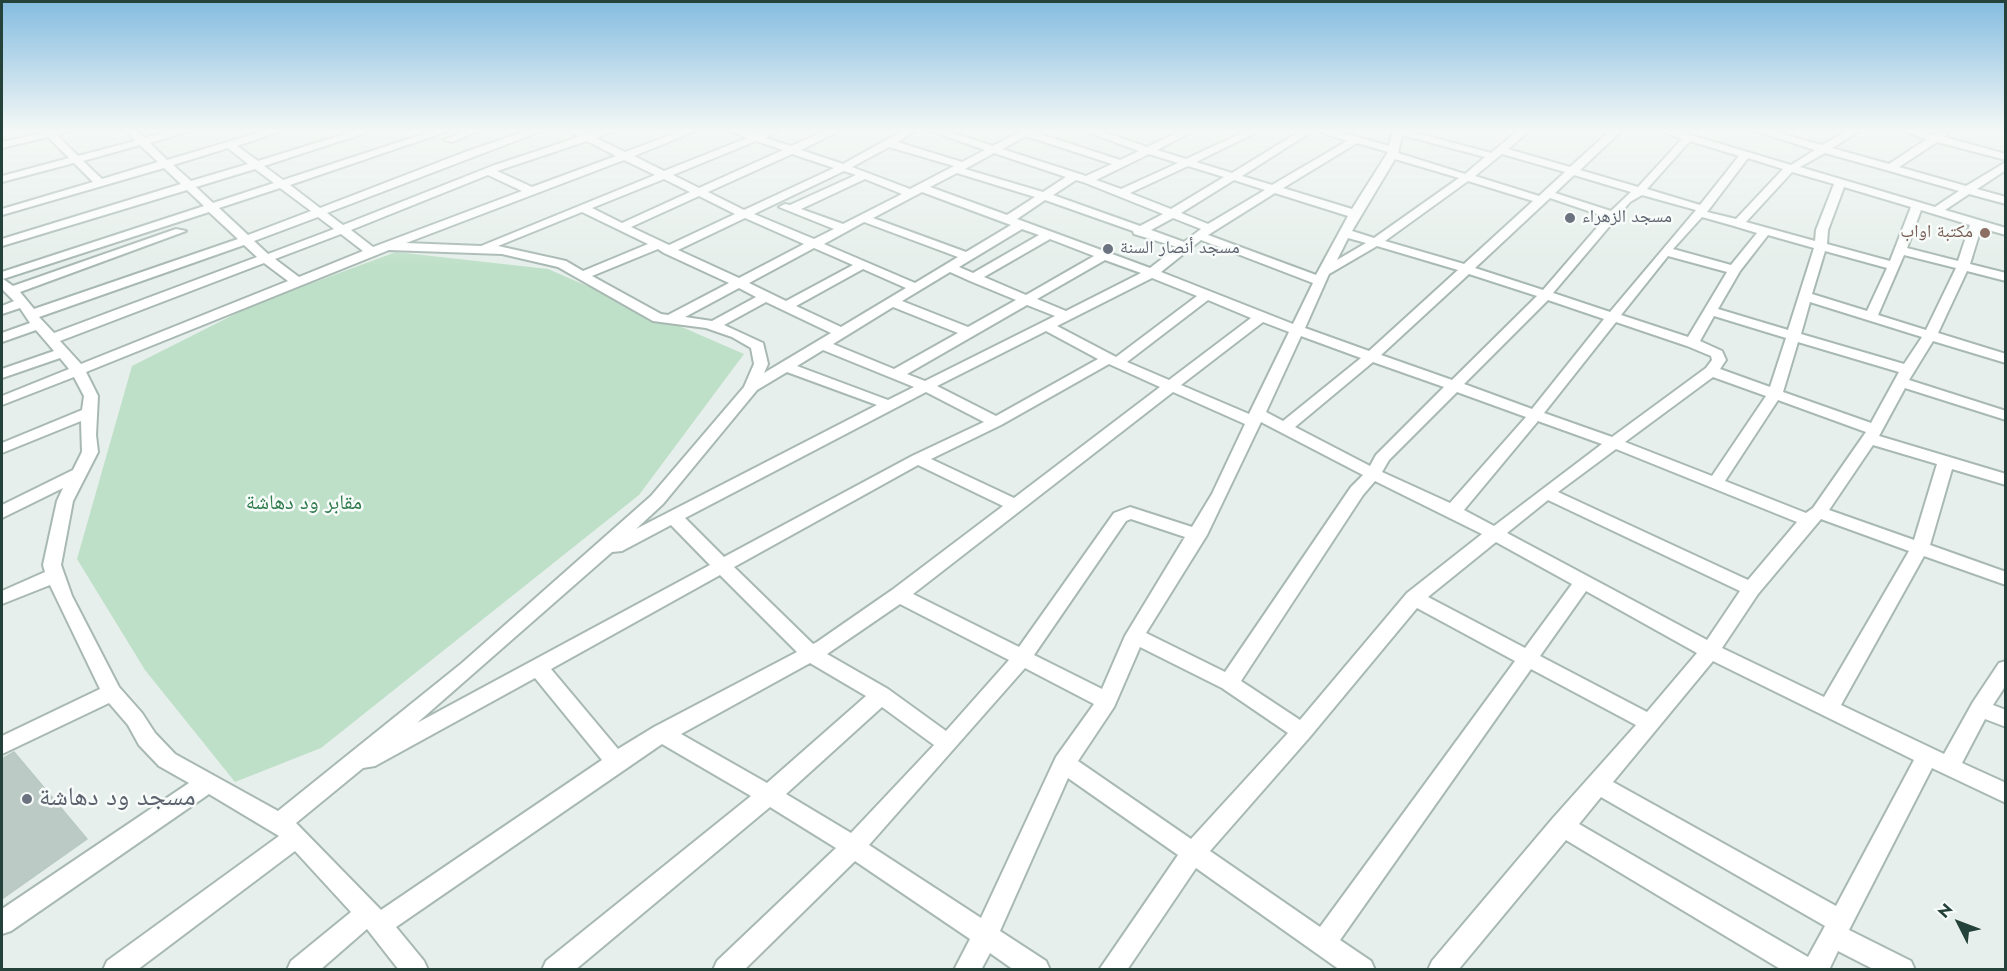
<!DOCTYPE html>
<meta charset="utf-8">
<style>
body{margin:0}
#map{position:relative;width:2007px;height:971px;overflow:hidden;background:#e6efeb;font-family:Jost,sans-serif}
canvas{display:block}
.frame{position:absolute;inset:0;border:3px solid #24423a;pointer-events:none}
.north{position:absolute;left:1929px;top:893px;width:60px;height:60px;-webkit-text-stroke:4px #f7fbf9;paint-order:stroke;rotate:312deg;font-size:16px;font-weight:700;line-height:24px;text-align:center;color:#24423a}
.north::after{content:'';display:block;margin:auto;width:21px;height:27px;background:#24423a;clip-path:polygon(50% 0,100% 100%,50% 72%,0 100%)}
</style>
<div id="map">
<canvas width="2007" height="971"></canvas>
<div class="frame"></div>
<div class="north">N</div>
</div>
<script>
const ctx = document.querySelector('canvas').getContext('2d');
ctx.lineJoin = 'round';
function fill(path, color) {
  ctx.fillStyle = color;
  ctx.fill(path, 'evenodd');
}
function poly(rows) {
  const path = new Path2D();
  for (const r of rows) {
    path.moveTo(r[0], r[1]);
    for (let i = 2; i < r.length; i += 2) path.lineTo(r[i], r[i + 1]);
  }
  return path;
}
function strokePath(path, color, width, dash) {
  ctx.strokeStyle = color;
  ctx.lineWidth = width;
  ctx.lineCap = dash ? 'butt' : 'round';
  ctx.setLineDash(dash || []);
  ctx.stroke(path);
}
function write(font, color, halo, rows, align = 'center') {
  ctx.font = font + ' Jost,"Noto Naskh Arabic",sans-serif';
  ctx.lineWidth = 5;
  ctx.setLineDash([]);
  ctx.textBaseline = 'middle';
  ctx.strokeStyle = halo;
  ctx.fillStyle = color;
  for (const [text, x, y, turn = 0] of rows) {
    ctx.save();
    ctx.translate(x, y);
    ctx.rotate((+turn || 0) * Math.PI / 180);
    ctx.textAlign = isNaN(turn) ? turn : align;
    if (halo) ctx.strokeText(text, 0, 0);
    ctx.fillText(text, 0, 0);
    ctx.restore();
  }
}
fill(poly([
 [396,252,548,269,744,354,639,495,321,748,235,782,145,670,77,559,132,366,255,304]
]), '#bfe0c8');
const building = poly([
 [14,752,87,839,2,899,2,759,14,752]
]);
fill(building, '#bbcac4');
strokePath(building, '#b8c9c2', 1.5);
const minor = poly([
 [41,130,72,130,57,135,78,156,135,141,125,130,136,130,144,138,175,130,192,130,150,143,167,160,268,130,284,130,237,146,258,161,358,130,374,130,264,166,283,180,436,130,451,130,290,185,320,208,465,152,529,130,544,130,327,213,343,225,492,166,579,137,567,130,580,130,588,134,601,130,616,130,596,138,625,152,684,130,698,130,634,156,664,171,747,138,728,130,743,130,755,134,766,130,780,130,765,138,791,146,828,130,841,130,801,150,843,164,904,130,917,130,897,142,962,162,985,150,928,130,943,130,993,146,1023,130,1036,130,1034,132,1120,160,1139,151,1082,130,1097,130,1147,147,1182,130,1195,130,1157,150,1186,159,1248,130,1261,130,1196,162,1232,173,1302,130,1314,130,1242,176,1272,185,1347,141,1315,130,1332,130,1389,146,1393,130,1405,130,1491,153,1519,130,1530,130,1508,149,1570,167,1611,130,1622,130,1580,170,1638,187,1682,139,1658,130,1674,130,1791,165,1815,150,1752,130,1768,130,1822,145,1849,130,1861,130,1832,148,1889,164,1927,139,1899,130,1916,130,1934,135,1946,132,1947,134,1944,137,2006,154,2006,160,1937,142,1899,167,1966,186,2006,162,2006,170,1977,189,2006,197,2006,204,1969,194,1945,210,2006,228,2006,235,1981,228,1970,264,2006,273,2006,281,1967,271,1938,333,2006,354,2006,363,1933,341,1909,380,2006,411,2006,420,1905,388,1879,436,2006,474,2006,485,1952,469,1930,545,2006,572,2006,585,1924,556,1841,705,1944,754,1973,702,1999,663,2006,661,2006,685,1993,705,2006,710,2006,727,1985,719,1962,763,2006,783,2006,803,1932,768,1849,930,1911,961,1915,970,1875,970,1838,951,1829,970,1782,970,1566,840,1458,970,1428,970,1432,961,1553,818,1636,725,1531,669,1340,940,1371,961,1375,970,1340,970,1196,868,1127,970,1099,970,1178,855,1068,778,1000,931,1046,961,1050,970,1014,970,990,953,981,970,954,970,970,939,855,861,744,970,713,970,717,961,836,848,770,807,575,970,542,970,546,961,751,796,662,744,396,927,424,961,428,970,399,970,367,929,320,970,287,970,291,961,351,912,295,851,137,970,103,970,107,961,279,836,209,794,11,931,2,934,2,909,189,783,159,766,139,745,128,725,109,703,2,754,2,736,100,689,50,585,2,604,2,591,45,572,43,565,57,501,63,488,2,518,2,505,73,470,82,452,81,421,2,453,2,443,82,410,84,396,74,377,2,405,2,396,69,369,60,358,2,378,2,369,54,351,36,330,2,342,2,333,30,323,20,308,2,314,2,306,14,301,2,289,2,272,204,206,187,190,2,246,2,239,181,184,164,168,2,215,2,209,93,182,74,163,2,182,2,176,69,158,48,137,2,148,2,142,43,133,41,130],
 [1402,135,1485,157,1465,174,1398,153,1402,135],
 [1026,136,1112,164,1086,176,1002,149,1026,136],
 [587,141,616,156,532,187,497,171,587,141],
 [756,141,783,150,699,188,673,175,756,141],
 [1690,141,1739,156,1700,205,1647,189,1690,141],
 [1357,143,1388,152,1352,209,1283,188,1357,143],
 [140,145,158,162,102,179,83,161,140,145],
 [889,147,954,166,910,189,852,167,889,147],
 [228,148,248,164,191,181,173,165,228,148],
 [994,153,1066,177,1043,192,965,169,994,153],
 [1825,153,1886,170,1959,191,1935,207,1800,167,1825,153],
 [792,154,834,168,744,210,708,192,792,154],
 [1149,154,1178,163,1121,189,1096,180,1149,154],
 [1502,154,1565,172,1539,196,1475,176,1502,154],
 [1748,158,1783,169,1736,219,1707,212,1748,158],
 [1395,159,1459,178,1374,238,1352,231,1395,159],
 [624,160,655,175,481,246,406,243,624,160],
 [1188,166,1224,177,1171,209,1130,193,1188,166],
 [255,169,274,183,213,203,196,187,255,169],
 [844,171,856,175,790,205,785,204,779,207,834,229,814,239,754,214,844,171],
 [1792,172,1834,184,1816,230,1815,241,1746,222,1792,172],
 [957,173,1035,197,1007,215,930,187,957,173],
 [488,175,522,191,373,247,351,230,488,175],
 [1574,175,1631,192,1611,211,1555,193,1574,175],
 [664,179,690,192,622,223,592,208,664,179],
 [865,179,902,194,843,224,801,209,865,179],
 [1076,180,1083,182,1163,214,1140,226,1053,195,1076,180],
 [1234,180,1265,190,1208,224,1181,213,1234,180],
 [1468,181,1533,201,1464,264,1385,241,1468,181],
 [1844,187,1911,207,1890,261,1827,244,1828,230,1844,187],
 [280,188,311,211,248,235,219,208,280,188],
 [922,192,1011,225,966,252,873,218,922,192],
 [1275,193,1348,216,1316,275,1208,235,1275,193],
 [1642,195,1696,210,1610,312,1553,293,1630,202,1642,195],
 [699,196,735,214,669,245,631,227,699,196],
 [1550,198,1606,217,1543,290,1475,268,1550,198],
 [1045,200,1133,231,1134,234,1177,247,1150,268,1017,219,1045,200],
 [1921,210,1970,225,1958,261,1907,248,1921,210],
 [209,212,238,239,34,309,20,292,186,231,176,229,13,286,3,279,209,212],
 [582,212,648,244,583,271,566,261,498,246,582,212],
 [318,217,334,229,268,254,254,241,318,217],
 [1702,217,1734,226,1757,233,1731,265,1673,249,1702,217],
 [745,218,804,244,739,278,678,250,745,218],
 [1173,218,1201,229,1184,242,1151,230,1173,218],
 [864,222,958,257,915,283,824,244,864,222],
 [1022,229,1039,235,973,273,959,267,1022,229],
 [341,234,363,251,299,277,275,259,341,234],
 [1768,235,1814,248,1788,330,1718,309,1740,271,1768,235],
 [1348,238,1366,243,1337,260,1348,238],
 [1050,239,1094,256,1026,295,984,277,1050,239],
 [1201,240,1313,283,1293,324,1161,272,1201,240],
 [244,245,257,257,54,333,39,317,244,245],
 [1377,246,1458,270,1369,351,1305,328,1329,274,1377,246],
 [814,248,853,265,786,301,749,283,814,248],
 [658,249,664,253,729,283,668,315,661,314,592,276,658,249],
 [389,250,502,254,558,267,653,321,706,328,732,337,751,348,754,364,744,387,651,496,462,663,278,811,175,754,155,733,142,713,119,687,72,596,61,565,73,501,98,452,96,435,98,396,86,372,389,250],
 [1825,251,1887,268,1867,311,1812,294,1825,251],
 [1904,255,1956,268,1926,330,1878,315,1904,255],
 [1668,256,1727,272,1688,337,1621,315,1668,256],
 [1105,260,1141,273,1066,311,1037,299,1105,260],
 [264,263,288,281,81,364,60,341,264,263],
 [863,269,906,288,841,327,796,306,863,269],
 [950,272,970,281,1016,300,968,327,902,301,950,272],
 [1469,274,1537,296,1452,380,1381,355,1469,274],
 [1152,278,1197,296,1116,357,1057,326,1152,278],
 [739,288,756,297,712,321,685,317,739,288],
 [1208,300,1251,318,1169,380,1127,362,1208,300],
 [1548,300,1604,319,1532,409,1464,384,1548,300],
 [766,302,831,333,764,373,768,364,763,343,724,325,766,302],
 [1810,302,1922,337,1904,364,1801,334,1810,302],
 [1027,305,1055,316,925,381,907,374,1027,305],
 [893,307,958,333,894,369,833,344,893,307],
 [1714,316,1786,338,1770,387,1720,369,1726,360,1722,351,1700,341,1714,316],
 [1263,322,1289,332,1249,414,1181,385,1263,322],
 [1616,322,1687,346,1711,356,1712,360,1706,368,1612,437,1544,413,1616,322],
 [1046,331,1098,359,996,416,937,386,1046,331],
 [1301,336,1361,358,1283,421,1266,412,1301,336],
 [1798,342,1899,372,1871,423,1783,392,1798,342],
 [823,350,914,387,888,400,797,366,823,350],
 [1373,362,1444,387,1376,455,1370,466,1295,427,1373,362],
 [1109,364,1160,387,1014,498,931,459,1001,425,1109,364],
 [787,372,877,405,636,529,663,504,757,390,787,372],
 [1713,377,1766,396,1712,476,1625,442,1713,377],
 [926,392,984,422,912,456,724,557,685,518,926,392],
 [1173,392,1245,424,1212,494,1192,527,1130,507,1114,513,1019,647,913,594,1173,392],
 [1457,392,1526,417,1450,503,1382,472,1389,460,1457,392],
 [1778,400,1866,432,1813,508,1806,513,1725,481,1778,400],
 [1538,421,1602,444,1494,526,1464,510,1538,421],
 [1261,422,1363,475,1351,487,1225,672,1146,633,1207,535,1261,422],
 [1873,445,1937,464,1914,540,1829,510,1873,445],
 [1616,449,1797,522,1748,580,1558,492,1616,449],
 [918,465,1003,506,892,590,817,642,813,644,734,567,918,465],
 [1375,481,1482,534,1407,593,1300,720,1241,681,1363,495,1375,481],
 [1548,500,1740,591,1707,640,1507,533,1548,500],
 [1131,519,1185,537,1125,636,1102,689,1034,655,1126,521,1131,519],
 [1821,519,1909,551,1824,697,1722,648,1758,594,1821,519],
 [671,525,710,565,417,723,612,552,622,551,671,525],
 [1496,542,1572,584,1525,648,1428,597,1496,542],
 [720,575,797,652,654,727,618,749,551,669,720,575],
 [1586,591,1697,653,1647,712,1540,656,1586,591],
 [900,604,1009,660,946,731,888,689,827,654,900,604],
 [1417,608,1515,661,1320,927,1210,851,1309,738,1417,608],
 [1140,647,1222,688,1288,733,1191,839,1078,761,1114,707,1140,647],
 [1713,661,1914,760,1836,906,1613,782,1713,661],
 [810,663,866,696,767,783,681,734,810,663],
 [1025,668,1094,704,1056,757,981,918,869,845,1025,668],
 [535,678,602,760,381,910,296,823,363,768,375,766,535,678],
 [882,707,934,745,851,833,786,794,882,707],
 [1601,797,1825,926,1808,957,1579,824,1601,797],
 [467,130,481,130,453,142,444,140,467,130]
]);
strokePath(minor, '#a8b8b2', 4);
fill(minor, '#fff');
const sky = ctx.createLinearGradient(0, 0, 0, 266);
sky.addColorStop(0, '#84bce0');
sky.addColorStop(0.49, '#f4f8f6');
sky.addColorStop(1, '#f4f8f600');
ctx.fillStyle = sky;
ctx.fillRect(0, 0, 2007, 266);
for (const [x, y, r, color] of [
 [1570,218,6,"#6b7280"],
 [1985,233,6,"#8d6e63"],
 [1108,249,6,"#6b7280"],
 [27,799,6,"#6b7280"]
]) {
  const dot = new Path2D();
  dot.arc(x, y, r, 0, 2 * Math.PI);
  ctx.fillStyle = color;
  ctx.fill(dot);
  strokePath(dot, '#f7fbf9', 2);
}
write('18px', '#5b616d', '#f7fbf9', [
 ["مسجد الزهراء",1582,218],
 ["مسجد أنصار السنة",1120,249]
], 'left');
write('18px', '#785e54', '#f7fbf9', [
 ["مكتبة اواب",1973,233]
], 'right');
write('21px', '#2d7a4b', '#f7fbf9', [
 ["مقابر ود دهاشة",304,504]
]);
write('26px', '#5b616d', '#f7fbf9', [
 ["مسجد ود دهاشة",39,799]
], 'left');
</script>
